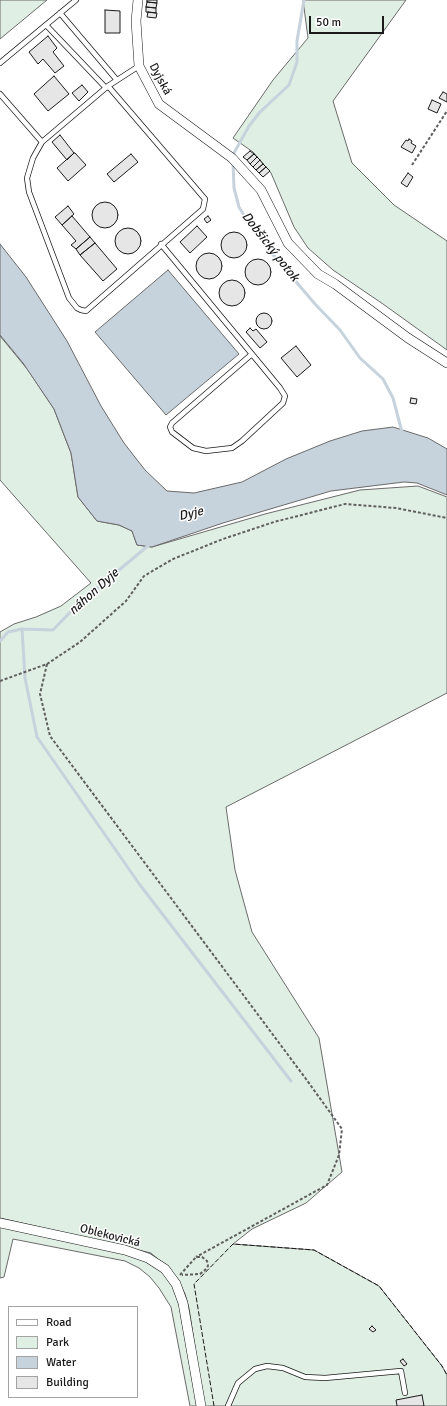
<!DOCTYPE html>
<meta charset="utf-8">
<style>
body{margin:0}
#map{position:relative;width:447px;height:1406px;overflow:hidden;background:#fff;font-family:Signika,sans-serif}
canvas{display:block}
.legend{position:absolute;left:8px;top:1306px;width:130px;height:92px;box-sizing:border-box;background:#fff;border:1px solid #a3a3a3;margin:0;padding:5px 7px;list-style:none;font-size:12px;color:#1a1a1a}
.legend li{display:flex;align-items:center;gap:8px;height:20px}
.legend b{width:20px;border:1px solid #a3a3a3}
.scale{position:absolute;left:309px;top:16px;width:75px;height:18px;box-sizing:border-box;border:2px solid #1a1a1a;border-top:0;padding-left:5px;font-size:12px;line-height:14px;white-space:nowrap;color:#1a1a1a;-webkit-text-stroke:3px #fff;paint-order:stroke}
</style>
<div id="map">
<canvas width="447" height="1406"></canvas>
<ul class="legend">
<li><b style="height:5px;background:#fff"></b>Road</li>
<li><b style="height:11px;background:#e0efe3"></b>Park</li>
<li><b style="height:11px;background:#c6d2dc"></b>Water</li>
<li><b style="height:11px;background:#e6e6e6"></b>Building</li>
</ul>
<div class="scale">50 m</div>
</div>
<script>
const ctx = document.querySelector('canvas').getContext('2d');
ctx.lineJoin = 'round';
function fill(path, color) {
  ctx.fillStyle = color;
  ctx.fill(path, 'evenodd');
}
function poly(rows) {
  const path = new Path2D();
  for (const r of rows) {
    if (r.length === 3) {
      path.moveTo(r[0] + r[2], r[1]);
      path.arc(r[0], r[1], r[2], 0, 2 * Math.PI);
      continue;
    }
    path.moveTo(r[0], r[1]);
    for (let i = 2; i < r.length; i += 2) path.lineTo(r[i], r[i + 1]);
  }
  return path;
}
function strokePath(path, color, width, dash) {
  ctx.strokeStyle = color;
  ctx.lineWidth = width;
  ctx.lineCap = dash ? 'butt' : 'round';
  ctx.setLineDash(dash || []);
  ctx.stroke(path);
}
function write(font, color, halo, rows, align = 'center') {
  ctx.font = font + ' Signika,sans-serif';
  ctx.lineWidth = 3;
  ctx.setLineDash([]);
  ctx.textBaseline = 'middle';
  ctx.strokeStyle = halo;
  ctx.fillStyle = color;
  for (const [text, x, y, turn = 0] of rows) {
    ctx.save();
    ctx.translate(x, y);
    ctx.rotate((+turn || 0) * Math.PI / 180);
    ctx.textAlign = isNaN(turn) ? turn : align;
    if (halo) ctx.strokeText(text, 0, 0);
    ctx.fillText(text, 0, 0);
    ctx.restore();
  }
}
const green = poly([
 [0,0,47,0,0,39,0,0],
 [303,0,406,0,333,101,352,163,394,205,447,241,447,350,383,304,333,270,308,248,294,227,271,173,253,152,233,138,273,80,308,38,303,0],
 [0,336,28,370,54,409,71,453,78,497,97,521,119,525,132,531,137,545,152,547,265,514,360,490,418,486,447,497,447,693,226,807,235,870,252,932,319,1038,342,1172,306,1203,252,1229,233,1244,314,1250,379,1286,442,1366,447,1375,447,1406,204,1406,189,1308,185,1294,178,1280,160,1261,151,1253,0,1218,0,632,14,624,36,617,61,606,91,583,0,480,0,336],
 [0,1227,124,1253,152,1263,162,1271,169,1279,178,1299,197,1406,190,1406,171,1307,159,1288,150,1277,139,1268,125,1261,13,1239,4,1277,0,1278,0,1227]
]);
fill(green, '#e0efe3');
strokePath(green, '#6a6a6a', 1);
const water = poly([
 [0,244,26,277,67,341,101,406,124,443,145,470,167,491,194,493,242,482,286,459,330,441,362,431,393,427,428,438,447,449,447,495,417,483,404,482,331,491,223,523,152,547,137,545,132,531,119,525,97,521,78,497,71,453,54,409,23,363,0,335,0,244],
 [168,270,239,354,166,415,95,332,168,270]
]);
fill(water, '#c6d2dc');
strokePath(water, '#6a6a6a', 1);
strokePath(poly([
 [233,157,234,153,249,126,260,112,289,85,297,62,297,41,304,0],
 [233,163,234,188,239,207,251,227,275,257,315,304,340,330,360,358,383,379,393,398,402,432],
 [22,629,25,678,37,737,140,885,291,1081],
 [0,641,8,632,22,629,53,630,77,605,149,545]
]), '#c6d2dc', 3);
const building = poly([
 [147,0,157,0,157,3,147,2,147,0],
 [147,2,157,3,156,8,146,7,147,2],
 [146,7,156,8,156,13,146,12,146,7],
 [105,10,120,11,120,33,105,33,105,10],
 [148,12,157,13,156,18,147,17,148,12],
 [48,36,57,48,53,52,64,66,55,73,43,59,38,64,29,52,48,36],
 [54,76,69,94,48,111,34,94,54,76],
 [82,85,88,92,79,101,72,93,82,85],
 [443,92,447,94,447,102,439,98,443,92],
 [432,100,441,104,437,113,428,109,432,100],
 [60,135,74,153,67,160,52,142,60,135],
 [409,139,412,141,411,143,416,146,412,153,401,147,406,140,408,141,409,139],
 [250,151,254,154,247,160,243,157,250,151],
 [74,153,75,153,86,165,68,181,57,168,74,153],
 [131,154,138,162,114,182,107,174,131,154],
 [254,154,257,157,250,164,247,160,254,154],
 [257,157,260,160,253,167,250,164,257,157],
 [260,160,263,164,256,170,253,167,260,160],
 [263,164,266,167,259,173,256,170,263,164],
 [266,167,270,171,263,177,259,173,266,167],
 [408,173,413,177,407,187,401,183,408,173],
 [105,215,13],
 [68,206,74,214,62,225,55,217,68,206],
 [72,216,90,237,76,249,71,245,76,241,62,225,72,216],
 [208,216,211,220,207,223,204,219,208,216],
 [197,226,207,237,190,253,180,242,197,226],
 [128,241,13],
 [234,245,13],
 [90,237,95,243,80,255,76,249,90,237],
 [95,243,117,269,103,281,80,255,95,243],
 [209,266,13],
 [258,272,13],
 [232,293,13],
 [264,321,8],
 [250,328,253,331,256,329,267,342,260,348,246,332,250,328],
 [296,346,311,365,297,377,281,358,296,346],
 [411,398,417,399,416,404,410,403,411,398],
 [372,1326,376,1330,373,1332,369,1329,372,1326],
 [403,1359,407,1364,404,1366,400,1361,403,1359],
 [422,1395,424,1406,397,1406,396,1400,422,1395]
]);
fill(building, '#e6e6e6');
strokePath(building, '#1a1a1a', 1);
const service = poly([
 [60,13,116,79],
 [46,25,106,88],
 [0,63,76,0],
 [0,94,42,142,108,86],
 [42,142,33,158,27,178,29,192,69,298,77,308,81,310,86,311,203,209,205,199,108,86,139,66],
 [161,244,280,388,285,396,283,403,242,441,232,448,206,451,193,448,172,432,170,427,172,423,252,354],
 [228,1406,238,1383,255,1369,267,1366,283,1368,305,1377,325,1378,401,1371,405,1393]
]);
const minor = poly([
 [138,0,136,21,139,66,159,104,232,158,261,190,288,243,318,274,335,284,408,338,447,363],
 [0,1223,125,1250,148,1258,165,1269,176,1284,183,1303,201,1406]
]);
strokePath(service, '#1a1a1a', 6);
strokePath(minor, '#1a1a1a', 10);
strokePath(poly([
 [412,165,447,111],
 [47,664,40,694,50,736,306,1079,342,1129,339,1155,327,1185,196,1257],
 [0,681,47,664,80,642,126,601,144,576,173,559,223,539,274,522,345,504,396,508,447,518],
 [180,1275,196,1257,202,1257,207,1261,208,1266,205,1270,200,1274,182,1275]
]), '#5f5f5f', 2, [3, 2]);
strokePath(service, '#fff', 4.5);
strokePath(minor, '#fff', 9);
strokePath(poly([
 [214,1406,194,1284,233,1244,314,1250,379,1286,442,1366,447,1375]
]), '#1a1a1a', 1, [5, 2]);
write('12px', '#1a1a1a', '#fff', [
 ["Dyjská",160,79,62],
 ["Oblekovická",110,1236,14]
]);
write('italic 13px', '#1a1a1a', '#fff', [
 ["Dobšický potok",270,247,52],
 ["Dyje",191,514,-14],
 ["náhon Dyje",94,592,-42]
]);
</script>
